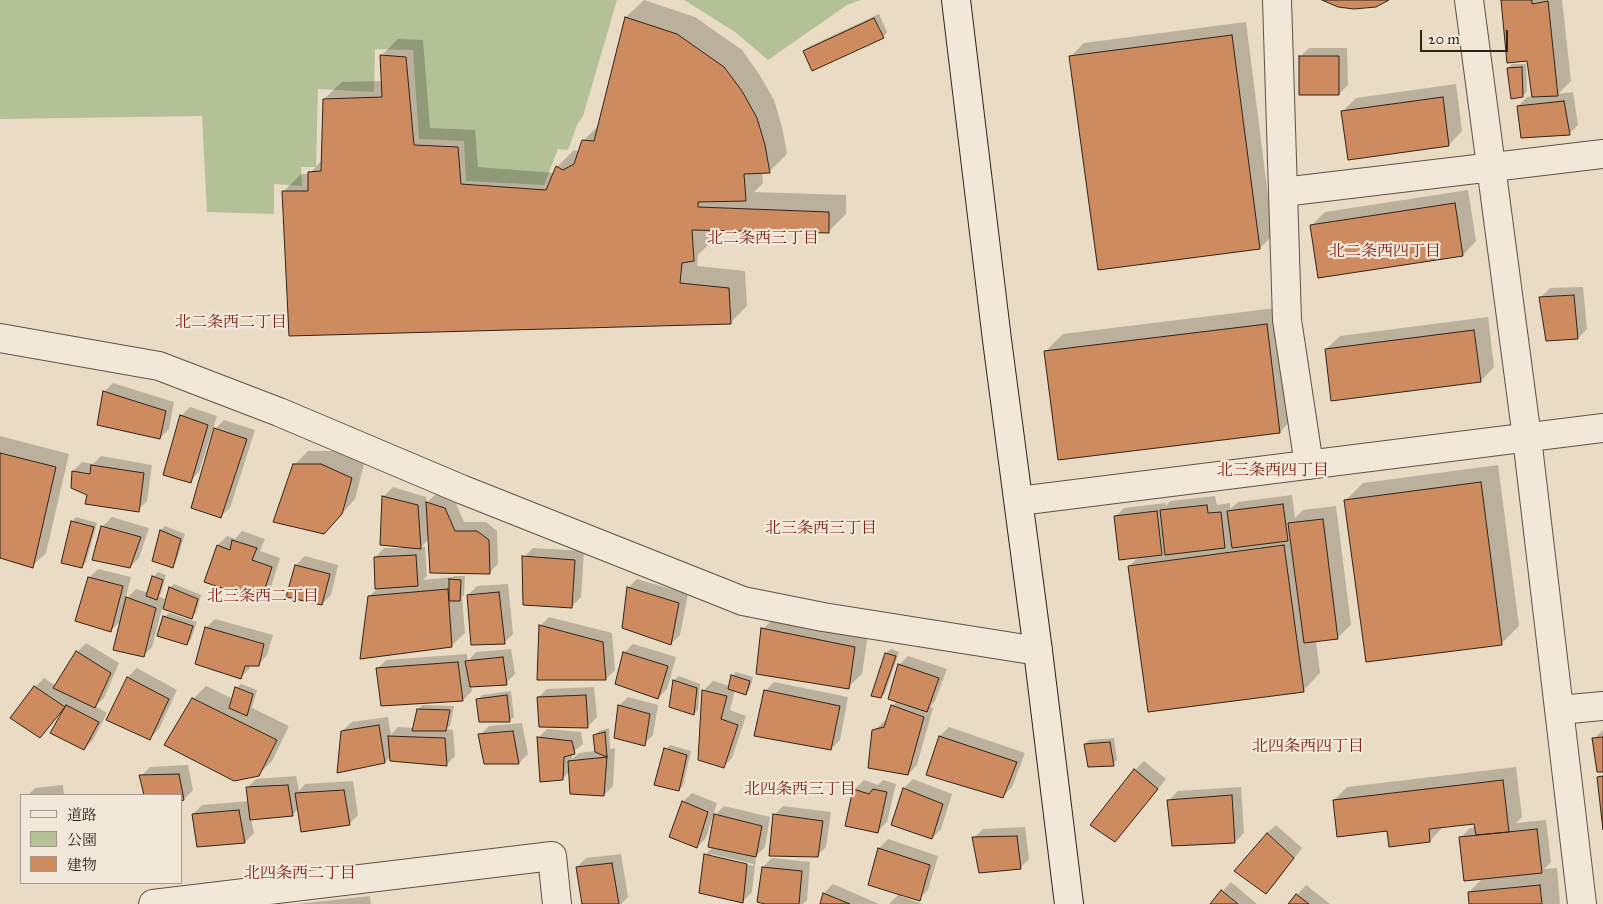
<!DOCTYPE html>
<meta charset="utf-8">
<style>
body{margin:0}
#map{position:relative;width:1603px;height:904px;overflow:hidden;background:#eadcc4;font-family:"IM FELL Great Primer","Noto Serif JP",serif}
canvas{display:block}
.legend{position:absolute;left:20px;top:794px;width:162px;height:90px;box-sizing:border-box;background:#f1e8d9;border:1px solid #a4998c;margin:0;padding:6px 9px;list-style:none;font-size:15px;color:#302319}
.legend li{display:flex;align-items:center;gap:10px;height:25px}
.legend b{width:25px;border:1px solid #a4998c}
.scale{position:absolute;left:1420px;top:30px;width:88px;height:22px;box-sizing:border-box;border:2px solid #302319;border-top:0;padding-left:6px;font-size:15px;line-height:18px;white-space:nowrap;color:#302319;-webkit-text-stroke:4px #f1e8d9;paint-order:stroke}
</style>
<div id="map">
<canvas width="1603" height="904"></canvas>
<ul class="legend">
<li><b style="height:6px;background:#f1e8d9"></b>道路</li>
<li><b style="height:14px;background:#b4c196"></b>公園</li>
<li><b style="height:14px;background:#ce8b60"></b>建物</li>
</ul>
<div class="scale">20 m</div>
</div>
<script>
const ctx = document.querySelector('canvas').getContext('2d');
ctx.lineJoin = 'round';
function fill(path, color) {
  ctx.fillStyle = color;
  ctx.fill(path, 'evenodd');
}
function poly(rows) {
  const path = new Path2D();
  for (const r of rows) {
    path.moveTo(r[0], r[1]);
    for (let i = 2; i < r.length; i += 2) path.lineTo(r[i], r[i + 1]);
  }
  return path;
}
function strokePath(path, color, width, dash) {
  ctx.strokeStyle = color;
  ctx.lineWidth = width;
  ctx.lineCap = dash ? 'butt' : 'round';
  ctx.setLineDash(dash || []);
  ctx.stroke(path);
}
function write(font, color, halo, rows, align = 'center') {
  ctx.font = font + ' "IM FELL Great Primer","Noto Serif JP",serif';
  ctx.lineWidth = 4.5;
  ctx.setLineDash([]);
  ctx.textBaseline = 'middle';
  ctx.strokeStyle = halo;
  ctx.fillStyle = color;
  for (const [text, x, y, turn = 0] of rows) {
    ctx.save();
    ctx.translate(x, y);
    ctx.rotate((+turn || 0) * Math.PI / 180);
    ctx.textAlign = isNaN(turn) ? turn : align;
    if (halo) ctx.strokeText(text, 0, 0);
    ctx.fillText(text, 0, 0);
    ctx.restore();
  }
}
fill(poly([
 [0,0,617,0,583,116,577,125,568,150,558,149,544,185,466,181,464,141,419,139,413,50,375,49,374,92,318,89,316,167,301,167,302,186,274,184,274,214,207,212,202,116,0,119],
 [684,0,861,0,847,5,768,60,735,32]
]), '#b4c196');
fill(poly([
 [644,0,695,17,742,50,759,74,774,100,782,127,787,154,770,171,762,172,763,183,754,192,846,195,846,214,828,232,710,229,711,242,698,255,697,266,745,271,747,306,730,323,284,191,301,174,309,174,323,159,324,99,342,82,382,81,381,56,398,39,423,40,430,128,475,130,478,167,555,173,557,167,574,150,579,152,583,141,599,125,626,17],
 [1502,0,1562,0,1571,81,1558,94,1573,92,1578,125,1569,134,1518,106,1527,97,1533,96,1528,60],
 [879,14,887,32,883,37,804,51,808,47],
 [1246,22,1273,235,1260,248,1099,269,1071,56,1084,43],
 [1309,48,1347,48,1348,85,1339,94,1300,57],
 [1512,64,1526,64,1527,91,1523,96,1508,68],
 [1456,84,1462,131,1449,145,1343,111,1356,98],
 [1468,190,1476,241,1463,255,1311,226,1325,212],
 [1583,287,1587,329,1578,338,1547,340,1541,297,1550,288],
 [1284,307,1297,414,1280,432,1045,352,1063,334],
 [1488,317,1494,367,1481,381,1326,349,1340,336],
 [113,383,174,402,169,429,160,438,104,392],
 [190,407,217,416,199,472,190,481,181,416],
 [224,420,255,430,230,508,220,517,215,429],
 [0,436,69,454,46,553,32,566,0,557],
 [308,451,335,451,364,464,355,499,337,519,294,465],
 [101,456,152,465,147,501,138,510,88,495,73,471,82,462,93,464],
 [1498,465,1519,626,1502,643,1346,500,1363,483],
 [393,487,426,497,427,502,436,494,454,499,464,522,486,522,497,531,498,564,489,573,429,539,421,547,425,547,427,576,423,580,453,577,454,576,465,576,464,595,462,597,465,633,451,646,370,596,377,589,375,558,384,548,403,548,403,546,381,544,384,496],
 [1292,495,1295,518,1303,510,1336,506,1351,625,1337,638,1316,641,1320,673,1303,691,1129,566,1139,557,1115,517,1124,508,1165,503,1166,506,1170,501,1215,496,1217,505,1230,503,1230,509,1238,502],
 [76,517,97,523,86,562,82,566,72,522],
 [112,517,149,528,139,558,130,567,93,559,103,526],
 [165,526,185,534,176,562,172,567,153,560,161,530],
 [242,531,265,539,260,551,280,558,270,590,261,600,218,545,227,536,235,539],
 [533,548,584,551,581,597,571,607,524,557],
 [305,556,338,565,331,595,322,604,296,565],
 [98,569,131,577,125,600,136,589,149,593,153,577,158,572,166,575,161,594,158,596,165,599,163,604,165,604,170,588,174,584,201,595,196,613,191,617,162,608,152,647,143,656,122,620,110,631,89,578],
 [637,579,688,594,680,635,671,644,628,588],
 [508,584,513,634,504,643,468,595,477,586],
 [169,613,197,622,191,639,187,644,164,617],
 [776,616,868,634,862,674,848,687,763,629],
 [549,617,612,633,615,670,606,679,540,626],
 [215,619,273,635,267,655,258,665,251,664,249,669,240,678,206,628],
 [86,643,119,663,104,698,95,706,107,713,93,740,84,749,62,710,12,718,35,687,44,678,56,686,77,652],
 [633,644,676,657,667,689,658,698,624,653],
 [511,649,515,674,506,683,471,686,472,691,463,700,377,669,386,660,467,654,468,661,476,652],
 [891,649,899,652,885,693,881,697,872,695,886,653],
 [908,656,947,669,935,701,930,707,933,708,917,765,908,774,874,731,883,722,888,720,892,706,897,701,899,665],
 [137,668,177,690,159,729,150,738,107,719,128,677],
 [736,672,753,677,750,689,746,694,735,690,730,710,746,716,732,758,723,767,699,759,704,690,713,681,730,686,732,676],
 [679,676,700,684,698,710,694,714,671,706,674,680],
 [774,682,848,697,840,740,831,749,765,691],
 [241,684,257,690,252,708,289,726,272,761,258,775,193,699,206,686,233,699,236,688],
 [594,687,597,717,588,726,540,725,538,698,547,689],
 [511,691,514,717,509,721,477,700,482,695],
 [628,697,658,705,653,735,644,744,619,706],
 [422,705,454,706,450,726,446,729,453,730,455,756,446,765,391,756,385,762,342,731,352,722,388,717,391,735,398,727,414,728,418,710],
 [522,723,528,754,519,763,480,735,489,726],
 [949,727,1025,753,1012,787,1003,796,940,736],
 [609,728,610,749,615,748,613,786,604,795,570,771,563,778,538,738,547,729,581,732,583,744,572,753,572,759,579,753,596,751,594,736,599,731],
 [1603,730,1603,771,1594,739],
 [1114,738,1117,760,1113,764,1085,744,1089,740],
 [670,745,691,751,683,786,679,790,666,749],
 [1144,761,1166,779,1124,831,1092,825,1135,770],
 [188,765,193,790,184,799,181,799,181,795,145,795,141,776,150,767],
 [1516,767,1522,817,1516,823,1546,820,1551,862,1544,869,1557,868,1560,904,1470,904,1469,892,1484,877,1461,837,1470,828,1476,828,1475,822,1443,827,1430,841,1388,830,1334,800,1347,787],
 [296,776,299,791,305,784,353,781,358,815,349,824,299,808,292,815,251,819,254,833,245,842,193,814,202,805,249,801,247,788,256,779],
 [913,779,952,794,941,829,932,838,893,824,904,788],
 [864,780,878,785,883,780,896,784,887,822,877,832,846,825,855,789],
 [63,785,64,795,28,795,35,788],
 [1241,787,1244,833,1235,842,1169,800,1178,791],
 [692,793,717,803,706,838,697,847,683,802],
 [724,806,770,817,765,847,756,856,752,892,743,901,705,855,713,847,715,815],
 [711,854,754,864,753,866,711,857],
 [783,806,831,812,826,847,817,856,774,815],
 [1276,825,1302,848,1275,884,1266,893,1267,833],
 [1025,827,1029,859,1020,868,974,838,983,829],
 [888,839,938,856,928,890,919,899,902,894,901,896,922,904,889,904,900,893,879,848],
 [621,854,628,897,621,904,583,904,577,867,586,858],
 [772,858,810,862,807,900,803,904,772,904,763,867],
 [1231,882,1257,904,1211,904],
 [833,884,879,904,821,904,824,893],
 [1306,885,1330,904,1289,904],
 [370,896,371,904,297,904]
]), '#0003');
const building = poly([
 [1322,0,1389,0,1376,7,1354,9,1338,7,1322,0],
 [1501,0,1532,0,1532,4,1548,1,1558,96,1532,97,1527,61,1507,63,1501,0],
 [625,17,677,34,724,67,742,91,757,118,765,145,770,173,744,174,746,201,698,202,698,207,829,212,829,233,692,230,694,261,682,263,680,283,729,288,731,324,289,336,282,191,308,191,308,172,321,171,323,99,382,97,380,55,406,57,414,145,458,147,461,184,546,190,556,166,563,170,574,164,582,140,594,141,625,17],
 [874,18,884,38,812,71,803,51,874,18],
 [1232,35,1260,249,1098,270,1069,56,1232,35],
 [1299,56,1339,56,1339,95,1299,95,1299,56],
 [1522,67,1523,97,1511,99,1507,68,1522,67],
 [1443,97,1449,146,1348,160,1341,111,1443,97],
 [1564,101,1570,135,1521,138,1517,106,1564,101],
 [1455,203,1463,256,1318,278,1310,225,1455,203],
 [1574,295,1578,339,1546,341,1539,297,1574,295],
 [1267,324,1280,433,1058,460,1044,351,1267,324],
 [1474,330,1481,382,1331,401,1325,349,1474,330],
 [103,391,166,411,160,439,97,425,103,391],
 [180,415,208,425,191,483,163,475,180,415],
 [214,428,247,439,221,518,191,508,214,428],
 [0,453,56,467,33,568,0,558,0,453],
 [293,464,321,464,352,478,342,514,324,534,273,522,293,464],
 [91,465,144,473,139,512,85,504,87,495,71,488,72,471,90,474,91,465],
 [1481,482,1502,645,1366,662,1344,500,1481,482],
 [382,496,418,505,421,549,380,545,382,496],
 [426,502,445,508,455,531,477,531,489,540,490,574,430,573,426,502],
 [1283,504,1288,541,1232,548,1227,511,1283,504],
 [1207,505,1208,513,1221,512,1225,548,1165,555,1160,510,1207,505],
 [1157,511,1162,555,1119,560,1114,516,1157,511],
 [1323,519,1338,639,1304,643,1288,523,1323,519],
 [71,521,94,527,82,568,61,563,71,521],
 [101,526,141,537,130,568,92,560,101,526],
 [160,530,181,539,173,568,152,561,160,530],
 [232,540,257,548,252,560,272,567,261,601,204,582,217,545,230,550,232,540],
 [1284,545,1304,692,1148,712,1128,566,1284,545],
 [416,555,418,586,375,589,374,557,416,555],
 [522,556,575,560,572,608,523,605,522,556],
 [295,565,330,574,322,605,286,597,295,565],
 [152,576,163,580,157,600,146,596,152,576],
 [88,577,123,586,111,632,75,621,88,577],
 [449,579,461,580,460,601,449,601,449,579],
 [169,587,198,599,192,619,163,609,169,587],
 [627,587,679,603,671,645,622,628,627,587],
 [448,589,452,647,360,659,368,596,448,589],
 [499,592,505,644,471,645,467,595,499,592],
 [126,597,156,608,144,657,113,650,126,597],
 [163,616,193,626,187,645,157,636,163,616],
 [539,625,603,642,606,680,537,680,539,625],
 [205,627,264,644,259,666,245,666,241,679,195,664,205,627],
 [761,628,855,647,849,689,756,674,761,628],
 [76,651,111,673,95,708,53,688,76,651],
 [623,652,668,666,658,699,615,684,623,652],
 [885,653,896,656,881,698,871,696,885,653],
 [503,657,507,685,470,687,465,661,503,657],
 [458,662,463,701,381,706,376,668,458,662],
 [898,664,939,678,927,712,888,699,898,664],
 [731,675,750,681,746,695,728,689,731,675],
 [127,677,169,699,150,740,106,720,127,677],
 [673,680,697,688,694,715,669,707,673,680],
 [34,686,65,707,40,738,10,718,34,686],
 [235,687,253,694,247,716,229,708,235,687],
 [702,690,727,696,721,719,738,725,724,768,698,760,702,690],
 [764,690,840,706,831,750,754,736,764,690],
 [507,695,510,722,479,722,476,699,507,695],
 [586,695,588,728,539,727,537,697,586,695],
 [192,698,277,740,259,776,234,781,164,745,192,698],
 [66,705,99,722,84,750,50,733,66,705],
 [618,705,650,714,645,746,614,738,618,705],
 [891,705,924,717,908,775,868,768,872,730,884,727,891,705],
 [417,709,450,710,446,731,412,731,417,709],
 [379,725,385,763,337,773,341,731,379,725],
 [513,731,519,764,484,764,478,734,513,731],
 [605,732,607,757,595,752,593,735,605,732],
 [388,736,445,738,447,766,390,761,388,736],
 [939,736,1017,762,1003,798,926,775,939,736],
 [537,737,572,741,575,754,564,757,563,780,540,782,537,737],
 [1603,737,1603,772,1597,772,1592,738,1603,737],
 [1110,742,1114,766,1088,767,1084,744,1110,742],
 [664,748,687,755,679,791,654,785,664,748],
 [607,757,604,796,570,794,568,761,607,757],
 [1134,769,1158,789,1115,842,1090,825,1134,769],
 [179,774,184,800,181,801,181,795,144,795,139,775,179,774],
 [1603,776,1603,830,1597,777,1603,776],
 [1503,780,1509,832,1476,835,1474,824,1429,829,1430,842,1389,847,1387,831,1337,837,1333,800,1503,780],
 [288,785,293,816,250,820,246,787,288,785],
 [903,788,943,804,932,839,891,825,903,788],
 [853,789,869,794,873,789,887,792,878,833,845,826,853,789],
 [344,790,350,825,301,832,295,793,344,790],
 [1232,795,1235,843,1172,846,1167,800,1232,795],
 [682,801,708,812,697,848,669,837,682,801],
 [239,810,245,843,197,847,192,814,239,810],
 [714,814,762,826,756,857,708,847,714,814],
 [773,814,823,821,818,857,769,856,773,814],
 [1537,829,1542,873,1464,881,1459,837,1537,829],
 [1267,833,1294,858,1266,894,1234,871,1267,833],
 [1017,836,1021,869,979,873,972,837,1017,836],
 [878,848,930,865,920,901,868,885,878,848],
 [704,854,747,864,743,903,699,893,704,854],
 [612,863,619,904,582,904,576,867,612,863],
 [762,867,802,871,799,904,765,904,757,902,762,867],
 [1540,885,1542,904,1469,904,1468,892,1540,885],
 [1221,890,1238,904,1210,904,1221,890],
 [823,893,850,904,820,904,823,893],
 [1296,894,1309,904,1288,904,1296,894]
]);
fill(building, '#ce8b60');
strokePath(building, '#302319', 1);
const street = poly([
 [1277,0,1287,320,1309,465],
 [1469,0,1527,438,1582,904],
 [1283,192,1603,154],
 [0,338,159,366,279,412,461,489,743,601,823,617,1038,651],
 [1019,501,1603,428],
 [1559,710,1603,706],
 [153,904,552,856,557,904]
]);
const secondary = poly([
 [956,0,997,340,1038,651,1069,904]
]);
strokePath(street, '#5e5144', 30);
strokePath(secondary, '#302319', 30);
strokePath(street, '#f1e8d9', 28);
strokePath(secondary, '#f1e8d9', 28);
write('16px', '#7a1f14', '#f1e8d9', [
 ["北二条西三丁目",763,239],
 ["北二条西四丁目",1385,252],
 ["北二条西二丁目",231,323],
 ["北三条西四丁目",1273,471],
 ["北三条西三丁目",821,529],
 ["北三条西二丁目",263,597],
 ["北四条西四丁目",1308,747],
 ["北四条西三丁目",800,790],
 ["北四条西二丁目",300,874]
]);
</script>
